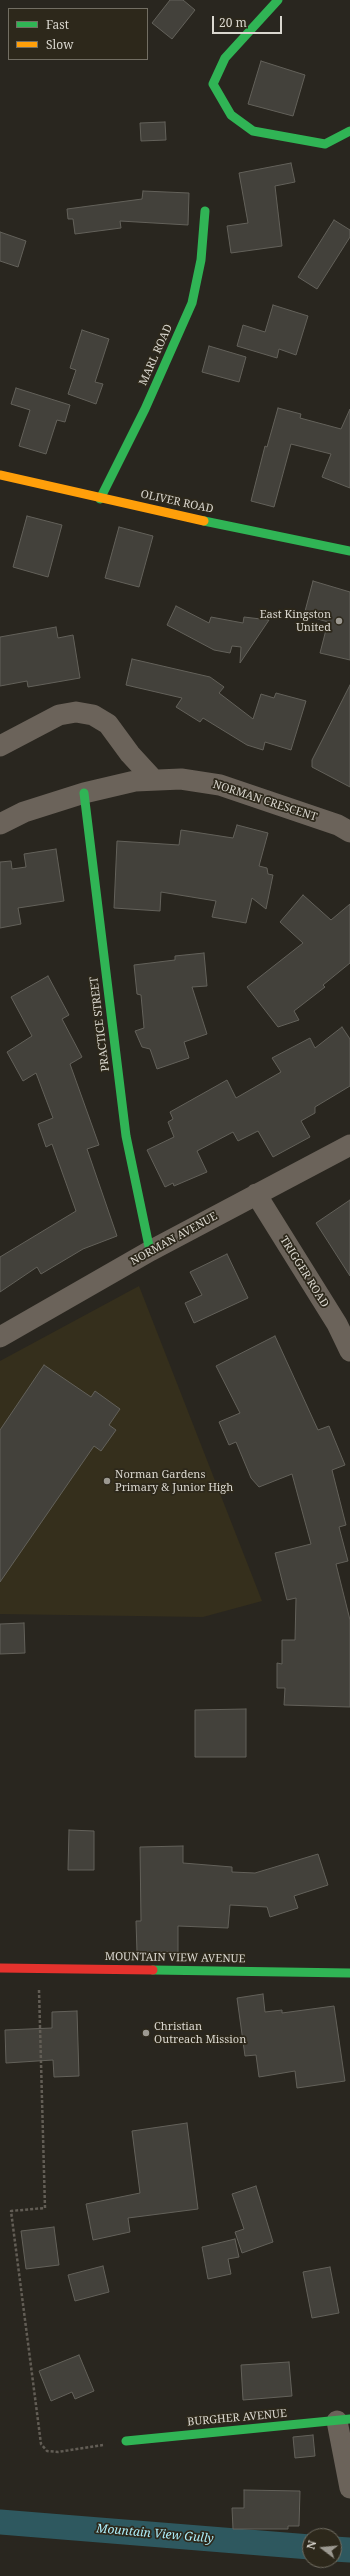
<!DOCTYPE html>
<style>
body{margin:0}
#map{position:relative;width:350px;height:2576px;overflow:hidden;background:#29261f;font-family:"Noto Serif",serif}
canvas{display:block}
.legend{position:absolute;left:8px;top:8px;width:140px;height:52px;box-sizing:border-box;background:#2d281b;border:1px solid #726e63;margin:0;padding:5px 7px;list-style:none;font-size:12px;color:#dad7cf}
.legend li{display:flex;align-items:center;gap:8px;height:20px}
.legend b{width:20px;border:1px solid #726e63}
.north{position:absolute;left:302px;top:2528px;width:40px;height:40px;box-sizing:border-box;background:#2d281b;border:1px solid #726e63;border-radius:50%;rotate:286deg;font-size:11px;font-weight:700;line-height:16px;text-align:center;color:#dad7cf}
.north::after{content:'';display:block;margin:auto;width:14px;height:18px;background:#9c9991;clip-path:polygon(50% 0,100% 100%,50% 72%,0 100%)}
.scale{position:absolute;left:212px;top:16px;width:70px;height:18px;box-sizing:border-box;border:2px solid #dad7cf;border-top:0;padding-left:5px;font-size:12px;line-height:14px;white-space:nowrap;color:#dad7cf;-webkit-text-stroke:3px #2d281b;paint-order:stroke}
</style>
<div id="map">
<canvas width="350" height="2576"></canvas>
<ul class="legend">
<li><b style="height:5px;background:#30b455"></b>Fast</li>
<li><b style="height:5px;background:#ff9f0a"></b>Slow</li>
</ul>
<div class="north">N</div>
<div class="scale">20 m</div>
</div>
<script>
const ctx = document.querySelector('canvas').getContext('2d');
ctx.lineJoin = 'round';
function fill(path, color) {
  ctx.fillStyle = color;
  ctx.fill(path, 'evenodd');
}
function poly(rows) {
  const path = new Path2D();
  for (const r of rows) {
    path.moveTo(r[0], r[1]);
    for (let i = 2; i < r.length; i += 2) path.lineTo(r[i], r[i + 1]);
  }
  return path;
}
function strokePath(path, color, width, dash) {
  ctx.strokeStyle = color;
  ctx.lineWidth = width;
  ctx.lineCap = dash ? 'butt' : 'round';
  ctx.setLineDash(dash || []);
  ctx.stroke(path);
}
function write(font, color, halo, rows, align = 'center') {
  ctx.font = font + ' "Noto Serif",serif';
  ctx.lineWidth = 3.5;
  ctx.setLineDash([]);
  ctx.textBaseline = 'middle';
  ctx.strokeStyle = halo;
  ctx.fillStyle = color;
  for (const [text, x, y, turn = 0] of rows) {
    ctx.save();
    ctx.translate(x, y);
    ctx.rotate((+turn || 0) * Math.PI / 180);
    ctx.textAlign = isNaN(turn) ? turn : align;
    if (halo) ctx.strokeText(text, 0, 0);
    ctx.fillText(text, 0, 0);
    ctx.restore();
  }
}
fill(poly([
 [139,1286,262,1601,203,1617,0,1614,0,1361]
]), '#352f1c');
strokePath(poly([
 [0,2522,310,2547],
 [334,2549,350,2550]
]), '#2e585f', 25);
const building = poly([
 [170,0,183,0,195,10,172,39,152,23,170,0],
 [261,61,305,75,293,116,248,104,261,61],
 [165,122,166,140,141,141,140,123,165,122],
 [291,163,295,182,275,186,282,246,231,253,227,226,248,223,239,173,291,163],
 [143,191,189,193,188,225,120,221,121,228,75,234,73,219,68,219,67,209,142,199,143,191],
 [334,220,350,230,350,237,317,289,298,277,334,220],
 [0,232,26,241,18,267,0,261,0,232],
 [273,305,308,316,296,355,279,349,277,358,237,346,243,325,265,332,273,305],
 [82,330,109,339,95,382,103,384,96,404,68,394,76,370,70,368,82,330],
 [209,346,246,357,239,382,202,372,209,346],
 [16,388,70,405,65,422,57,420,46,454,19,446,30,410,11,404,16,388],
 [278,408,301,414,300,418,341,429,350,409,350,488,322,477,331,454,291,444,274,507,251,501,265,446,267,447,278,408],
 [27,516,62,525,48,577,13,567,27,516],
 [119,527,153,536,139,587,105,578,119,527],
 [313,581,350,592,350,660,320,653,328,622,304,615,313,581],
 [176,606,209,623,211,617,243,623,244,617,269,620,240,663,241,647,232,646,230,653,214,650,167,625,176,606],
 [56,627,58,638,73,635,80,678,28,687,27,681,0,686,0,637,56,627],
 [132,659,210,677,224,687,219,693,253,719,261,694,274,698,276,693,306,701,291,750,265,742,263,750,247,745,203,718,200,722,176,707,182,698,126,685,132,659],
 [350,685,350,787,312,767,312,760,350,685],
 [237,825,268,833,259,866,267,868,268,874,273,875,266,909,252,898,246,923,212,917,216,901,161,892,160,911,114,908,117,841,179,845,181,830,233,838,237,825],
 [56,849,64,901,18,908,21,924,0,928,0,862,11,861,12,869,26,867,24,854,56,849],
 [303,895,331,920,350,904,350,963,323,985,325,987,294,1011,299,1020,278,1027,247,987,303,943,280,922,303,895],
 [204,953,207,986,192,987,207,1034,184,1042,189,1058,157,1069,150,1049,142,1047,135,1031,144,1028,141,995,137,994,134,965,175,960,175,956,204,953],
 [48,976,69,1015,62,1019,82,1057,70,1064,99,1145,87,1149,117,1236,83,1249,41,1274,37,1267,0,1292,0,1257,76,1211,52,1144,46,1147,38,1124,53,1118,36,1073,23,1081,7,1052,32,1036,11,997,48,976],
 [342,1027,350,1039,350,1086,315,1107,315,1113,301,1121,310,1137,273,1157,258,1131,238,1141,233,1132,197,1151,207,1172,174,1186,173,1183,165,1187,147,1150,174,1137,168,1122,173,1119,170,1112,227,1080,236,1098,281,1072,272,1058,310,1038,315,1048,342,1027],
 [350,1200,350,1276,316,1223,350,1200],
 [227,1254,248,1298,194,1323,185,1303,202,1295,190,1272,227,1254],
 [275,1336,318,1430,329,1426,345,1465,332,1470,346,1525,339,1527,348,1561,336,1564,350,1620,350,1707,284,1705,285,1688,277,1688,277,1663,282,1664,282,1640,295,1640,296,1598,287,1600,275,1553,311,1544,292,1474,259,1487,251,1478,236,1442,229,1445,219,1422,240,1413,216,1366,275,1336],
 [44,1365,91,1397,95,1391,120,1409,109,1425,116,1430,101,1451,94,1446,0,1582,0,1430,44,1365],
 [24,1623,25,1653,0,1654,0,1624,24,1623],
 [246,1709,246,1757,195,1757,195,1710,246,1709],
 [69,1830,94,1831,94,1870,68,1870,69,1830],
 [183,1846,183,1863,232,1867,232,1872,255,1873,318,1854,328,1885,294,1896,298,1908,270,1917,267,1907,230,1905,228,1928,178,1926,178,1952,137,1952,136,1921,141,1921,140,1847,183,1846],
 [263,1994,265,2012,282,2010,282,2013,334,2006,345,2081,297,2088,295,2071,259,2077,256,2055,245,2056,237,1998,263,1994],
 [77,2011,79,2076,54,2077,53,2060,6,2063,5,2030,52,2028,52,2012,77,2011],
 [187,2123,198,2209,128,2218,130,2232,93,2240,86,2204,140,2193,132,2131,187,2123],
 [256,2186,273,2242,242,2253,235,2232,244,2229,232,2194,256,2186],
 [54,2227,59,2265,26,2269,21,2231,54,2227],
 [235,2239,239,2257,228,2259,231,2274,208,2279,202,2247,235,2239],
 [103,2266,109,2292,75,2301,68,2275,103,2266],
 [330,2267,339,2313,312,2318,303,2272,330,2267],
 [79,2355,94,2391,75,2399,72,2392,51,2401,39,2371,79,2355],
 [289,2362,292,2396,243,2400,241,2365,289,2362],
 [313,2435,315,2456,295,2458,293,2437,313,2435],
 [244,2490,300,2491,299,2526,288,2526,288,2529,233,2529,232,2508,244,2508,244,2490]
]);
fill(building, '#43413b');
strokePath(building, '#63615a', 1);
strokePath(poly([
 [39,1990,45,2208,11,2211,41,2444,47,2451,58,2452,103,2445]
]), '#625d55', 2.5, [3, 2]);
strokePath(poly([
 [0,746,59,715,76,712,93,715,108,724,130,754,153,779],
 [0,824,24,812,84,793,135,781,181,779,220,785,338,825,350,832],
 [256,1194,337,1324,350,1351],
 [0,1337,150,1251,350,1145],
 [337,2421,350,2488]
]), '#6b635a', 21);
strokePath(poly([
 [278,0,225,58,213,84,231,115,253,131,325,144,350,131],
 [100,499,145,409,192,303,201,260,205,211],
 [204,521,350,551],
 [84,793,126,1136,150,1251],
 [153,1970,350,1973],
 [126,2441,350,2419]
]), '#30b455', 9);
strokePath(poly([
 [0,475,204,521]
]), '#ff9f0a', 9);
strokePath(poly([
 [0,1968,153,1970]
]), '#e5322d', 9);
for (const [x, y, r, color] of [
 [339,621,4,"#9c9991"],
 [107,1481,4,"#9c9991"],
 [146,2033,4,"#9c9991"]
]) {
  const dot = new Path2D();
  dot.arc(x, y, r, 0, 2 * Math.PI);
  ctx.fillStyle = color;
  ctx.fill(dot);
  strokePath(dot, '#2d281b', 1.5);
}
write('11px', '#dad7cf', '#2d281b', [
 ["MARL ROAD",156,355,-66],
 ["OLIVER ROAD",177,502,12],
 ["NORMAN CRESCENT",265,801,18],
 ["PRACTICE STREET",100,1024,-97],
 ["NORMAN AVENUE",174,1239,-29],
 ["TRIGGER ROAD",304,1272,58],
 ["MOUNTAIN VIEW AVENUE",175,1958,1],
 ["BURGHER AVENUE",237,2418,-5]
]);
write('11px', '#dad7cf', '#2d281b', [
 ["East Kingston",331,615,"right"],
 ["United",331,628,"right"],
 ["Norman Gardens",115,1475],
 ["Primary & Junior High",115,1488],
 ["Christian",154,2027],
 ["Outreach Mission",154,2040]
], 'left');
write('italic 12px', '#adeefa', '#2d281b', [
 ["Mountain View Gully",155,2534,5]
]);
</script>
